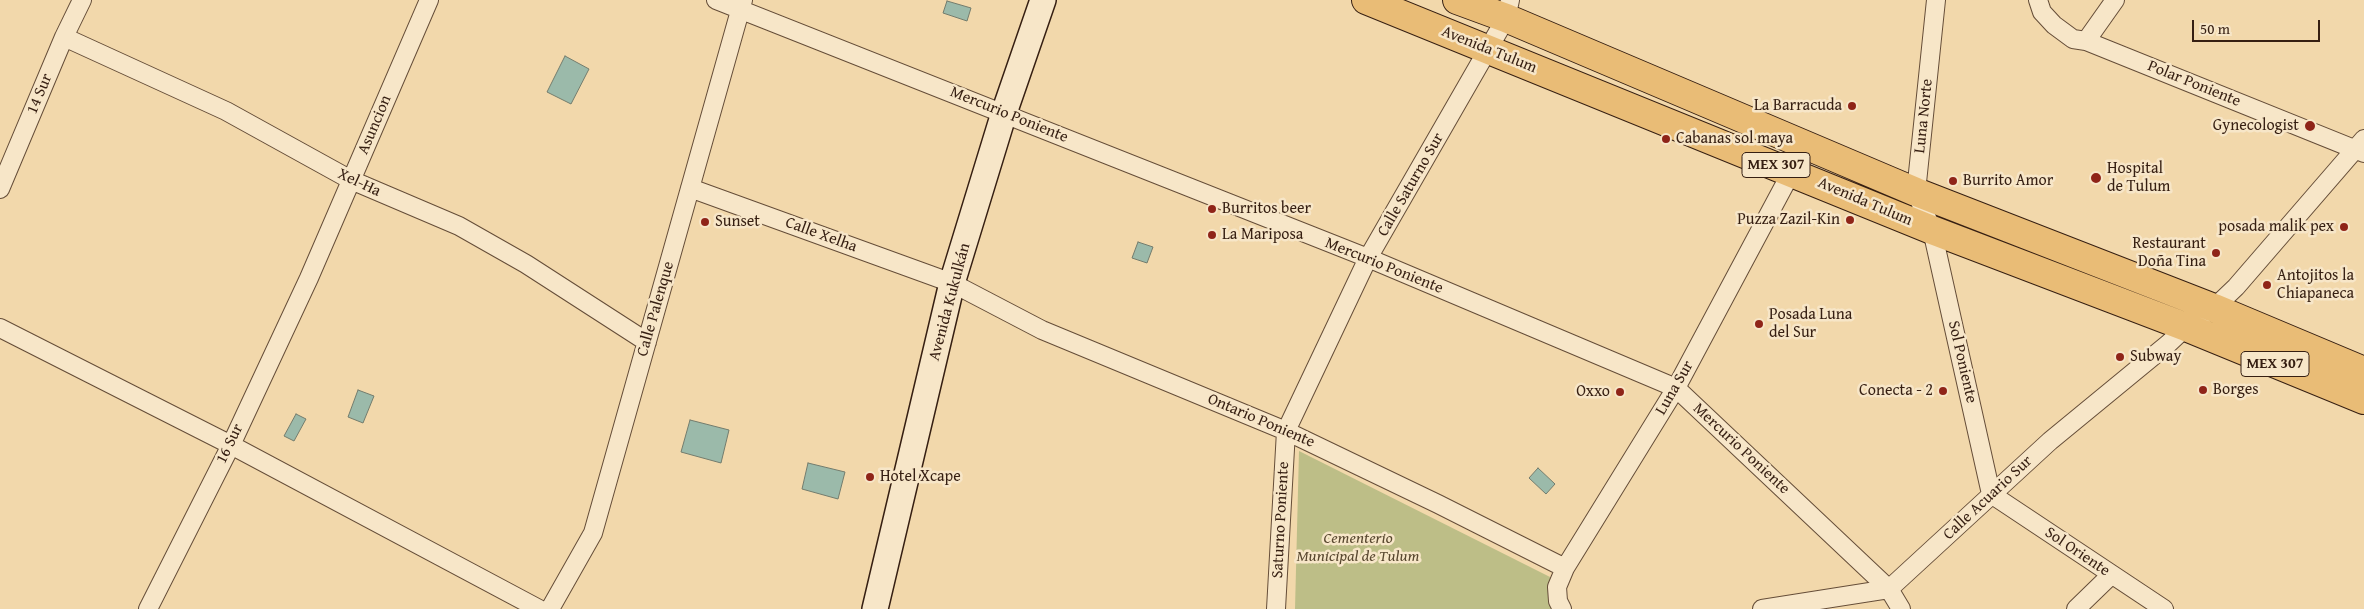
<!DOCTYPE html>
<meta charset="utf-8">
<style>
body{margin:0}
#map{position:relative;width:2364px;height:609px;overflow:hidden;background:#f2d8ab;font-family:"Gentium Book Plus",serif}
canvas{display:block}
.scale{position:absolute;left:2192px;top:20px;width:128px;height:22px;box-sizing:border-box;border:2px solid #361f12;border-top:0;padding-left:6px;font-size:15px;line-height:18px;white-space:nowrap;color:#361f12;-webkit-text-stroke:4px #f7e6c8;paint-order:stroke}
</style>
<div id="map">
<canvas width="2364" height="609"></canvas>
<div class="scale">50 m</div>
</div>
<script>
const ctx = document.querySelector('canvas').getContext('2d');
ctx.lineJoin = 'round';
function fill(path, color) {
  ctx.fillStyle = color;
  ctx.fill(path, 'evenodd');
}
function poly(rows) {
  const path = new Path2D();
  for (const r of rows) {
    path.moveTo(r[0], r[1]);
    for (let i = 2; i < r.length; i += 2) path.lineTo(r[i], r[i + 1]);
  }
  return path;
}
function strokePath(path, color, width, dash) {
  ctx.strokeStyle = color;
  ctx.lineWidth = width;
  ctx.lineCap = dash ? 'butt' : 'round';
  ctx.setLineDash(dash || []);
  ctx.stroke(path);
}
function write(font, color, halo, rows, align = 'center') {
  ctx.font = font + ' "Gentium Book Plus",serif';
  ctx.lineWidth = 5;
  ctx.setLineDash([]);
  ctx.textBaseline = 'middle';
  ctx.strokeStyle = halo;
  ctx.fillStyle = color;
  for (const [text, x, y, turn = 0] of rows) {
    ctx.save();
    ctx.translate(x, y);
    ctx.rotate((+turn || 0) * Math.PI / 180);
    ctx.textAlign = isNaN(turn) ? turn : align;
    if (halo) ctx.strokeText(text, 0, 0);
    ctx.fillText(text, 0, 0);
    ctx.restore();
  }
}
fill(poly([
 [1299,451,1554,579,1554,609,1295,609]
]), '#bdbe87');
const water = poly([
 [947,1,971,8,967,21,943,13,947,1],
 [565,56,589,69,571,104,547,92,565,56],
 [1138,242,1153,247,1147,263,1132,258,1138,242],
 [358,390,374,396,363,423,348,417,358,390],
 [296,414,306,419,294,441,284,436,296,414],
 [690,420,729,430,721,463,681,452,690,420],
 [808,463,845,472,838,499,802,489,808,463],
 [1538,468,1555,484,1546,494,1529,478,1538,468]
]);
fill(water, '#9bbaaa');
strokePath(water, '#737c6d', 1);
const street = poly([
 [716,0,1368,258,1676,388,1889,589,1901,609],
 [1936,0,1916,192,1932,230,1991,494,2164,609],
 [2038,0,2042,12,2054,25,2073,39,2086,41,2364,153],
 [64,37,226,111,351,180,459,226,526,264,647,342],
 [2086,41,2115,0],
 [690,188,952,283,1042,330,1286,431,1438,504,1565,568],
 [0,189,64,37,82,0],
 [0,328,231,445,539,609],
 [148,609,231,445,309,278,429,0],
 [550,609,593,533,743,0],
 [1276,609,1286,431,1368,258,1506,18,1510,0],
 [1562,609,1558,601,1557,587,1565,568,1676,388,1792,171],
 [1762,609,1889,589,2050,441,2168,344,2186,327,2214,308,2236,287,2364,139],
 [2076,609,2111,575]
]);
const secondary = poly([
 [875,609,952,283,1004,113,1043,0]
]);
const primary = poly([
 [1366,0,1932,230,2186,327,2364,400],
 [1457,0,1506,18,1916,192,2214,308,2364,371]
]);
strokePath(street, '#654d38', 20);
strokePath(secondary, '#361f12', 28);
strokePath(primary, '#361f12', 30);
strokePath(street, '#f7e6c8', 18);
strokePath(secondary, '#f7e6c8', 25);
strokePath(primary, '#e9bc76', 28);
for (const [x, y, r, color] of [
 [1852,106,5,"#8f2418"],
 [2310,126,6,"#8f2418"],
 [1666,139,5,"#8f2418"],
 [2096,178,6,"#8f2418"],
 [1953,181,5,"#8f2418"],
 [1212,209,5,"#8f2418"],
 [1850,220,5,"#8f2418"],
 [705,222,5,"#8f2418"],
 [2344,227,5,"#8f2418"],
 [1212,235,5,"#8f2418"],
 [2216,253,5,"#8f2418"],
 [2267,285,5,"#8f2418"],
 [1759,324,5,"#8f2418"],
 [2120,357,5,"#8f2418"],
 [2203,390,5,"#8f2418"],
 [1943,391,5,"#8f2418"],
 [1620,392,5,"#8f2418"],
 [870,477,5,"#8f2418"]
]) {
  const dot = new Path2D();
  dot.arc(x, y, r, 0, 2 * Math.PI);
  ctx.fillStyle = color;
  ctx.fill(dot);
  strokePath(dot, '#f7e6c8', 2);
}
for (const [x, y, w] of [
 [1776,165,68],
 [2275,364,68]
]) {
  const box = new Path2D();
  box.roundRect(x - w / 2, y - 12.5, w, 25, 4);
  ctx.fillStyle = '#f7e6c8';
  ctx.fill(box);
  strokePath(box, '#361f12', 1);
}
write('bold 15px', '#361f12', null, [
 ["MEX 307",1776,165],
 ["MEX 307",2275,364]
]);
write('16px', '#361f12', '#f7e6c8', [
 ["Avenida Tulum",1489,50,22],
 ["Polar Poniente",2194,84,22],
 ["14 Sur",40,94,-67],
 ["Mercurio Poniente",1009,115,22],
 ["Luna Norte",1924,116,-84],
 ["Asuncion",375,125,-67],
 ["Xel-Ha",359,183,25],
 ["Calle Saturno Sur",1411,185,-60],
 ["Avenida Tulum",1865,202,23],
 ["Calle Xelha",821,235,20],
 ["Mercurio Poniente",1384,266,22],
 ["Avenida Kukulkán",950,302,-75],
 ["Calle Palenque",656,309,-74],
 ["Sol Poniente",1962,362,77],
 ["Luna Sur",1675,388,-60],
 ["Ontario Poniente",1261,421,23],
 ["16 Sur",230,444,-64],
 ["Mercurio Poniente",1741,449,43],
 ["Calle Acuario Sur",1988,498,-43],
 ["Saturno Poniente",1281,520,-87],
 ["Sol Oriente",2077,552,34]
]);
write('16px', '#361f12', '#f7e6c8', [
 ["La Barracuda",1842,106,"right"],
 ["Gynecologist",2299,126,"right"],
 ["Cabanas sol maya",1676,139],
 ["Hospital",2107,169],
 ["de Tulum",2107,187],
 ["Burrito Amor",1963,181],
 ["Burritos beer",1222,209],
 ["Puzza Zazil-Kin",1840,220,"right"],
 ["Sunset",715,222],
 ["posada malik pex",2334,227,"right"],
 ["La Mariposa",1222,235],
 ["Restaurant",2206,244,"right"],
 ["Doña Tina",2206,262,"right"],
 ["Antojitos la",2277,276],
 ["Chiapaneca",2277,294],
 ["Posada Luna",1769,315],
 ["del Sur",1769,333],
 ["Subway",2130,357],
 ["Borges",2213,390],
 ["Conecta - 2",1933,391,"right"],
 ["Oxxo",1610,392,"right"],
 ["Hotel Xcape",880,477]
], 'left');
write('italic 16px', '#58472f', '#f7e6c8', [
 ["Cementerio",1358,539],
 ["Municipal de Tulum",1358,557]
]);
</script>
